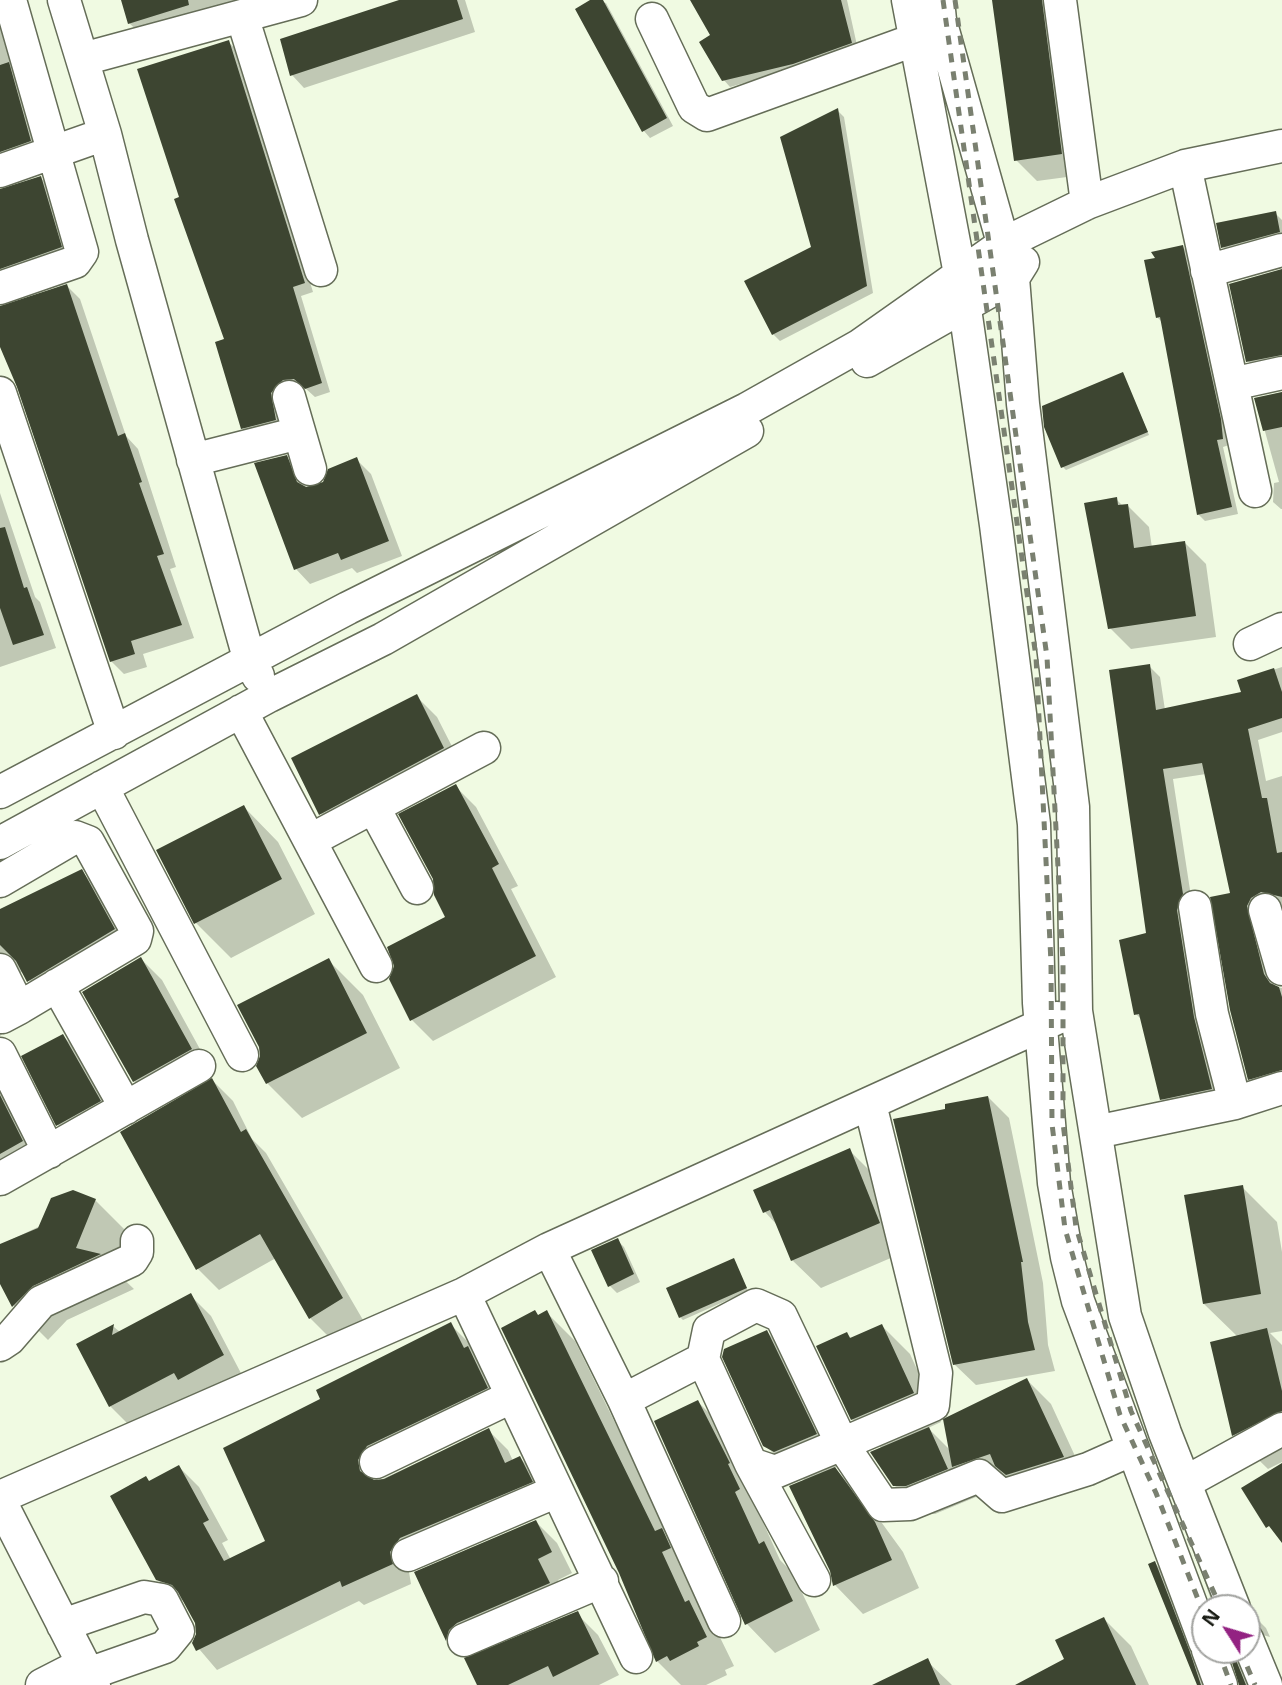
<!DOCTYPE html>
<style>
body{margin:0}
#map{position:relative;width:1282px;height:1685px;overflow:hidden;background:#f0fae2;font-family:"Noto Sans",sans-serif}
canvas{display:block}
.north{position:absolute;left:1191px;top:1594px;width:70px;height:70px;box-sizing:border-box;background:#fff;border:2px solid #a3a4a1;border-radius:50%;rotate:307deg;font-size:19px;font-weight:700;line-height:28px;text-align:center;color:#191c14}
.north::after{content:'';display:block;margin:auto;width:24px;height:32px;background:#932282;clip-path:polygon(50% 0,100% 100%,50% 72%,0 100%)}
</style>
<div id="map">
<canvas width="1282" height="1685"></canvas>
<div class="north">N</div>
</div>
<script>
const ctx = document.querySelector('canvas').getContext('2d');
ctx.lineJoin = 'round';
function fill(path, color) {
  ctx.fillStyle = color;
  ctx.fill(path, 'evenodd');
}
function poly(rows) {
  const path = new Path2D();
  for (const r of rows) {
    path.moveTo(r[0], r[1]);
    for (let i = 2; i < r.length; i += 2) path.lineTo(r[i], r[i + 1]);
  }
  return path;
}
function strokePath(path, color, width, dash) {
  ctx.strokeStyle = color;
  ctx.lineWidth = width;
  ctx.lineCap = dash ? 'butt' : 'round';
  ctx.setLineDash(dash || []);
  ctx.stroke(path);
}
fill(poly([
 [0,0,51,162,0,164],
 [122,0,287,0,142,35,129,23],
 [403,0,465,0,475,32,304,88,292,75],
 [593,0,606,3,673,126,650,138,644,131,577,10],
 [693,0,847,0,858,50,730,87,723,79,713,36],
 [993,0,1066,0,1082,175,1037,181,1016,160],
 [228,42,238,51,313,292,301,296,330,392,315,397,305,388,293,388,285,429,252,437,243,428,226,341,181,198],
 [837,110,844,117,873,293,780,341,773,334,813,248],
 [41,178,54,191,74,260,0,292,0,189],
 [1275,213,1282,220,1282,240,1230,254,1223,247],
 [1183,247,1190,254,1229,445,1223,447,1238,514,1205,521,1198,514,1162,322,1157,317,1157,259],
 [1282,271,1282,365,1256,369,1248,361],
 [67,286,80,299,126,436,138,449,176,567,170,569,194,638,143,654,147,667,124,674,111,661,0,337,0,306],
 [1123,374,1149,435,1066,470,1063,467],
 [1282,392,1282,509,1281,509,1273,502,1274,483,1279,482,1256,399],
 [286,457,301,472,307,488,315,488,357,460,371,474,402,556,357,573,352,568,310,584,296,569],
 [0,493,35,597,40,602,56,648,0,667],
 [1116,499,1123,506,1128,506,1149,527,1152,548,1185,543,1206,564,1216,637,1131,649,1110,628],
 [1149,666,1160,677,1165,710,1243,693,1239,681,1282,667,1282,732,1258,740,1266,781,1282,776,1282,905,1272,902,1257,918,1275,987,1282,988,1282,1084,1260,1090,1250,1079,1232,895,1206,774,1173,779,1222,1099,1173,1110,1162,1099,1142,1020,1136,1014,1148,935],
 [416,696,437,717,464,770,342,835,321,814],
 [455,786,476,807,518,886,511,889,556,977,433,1041,412,1020,448,917],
 [244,807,278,842,315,914,231,958,196,923,158,851],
 [81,871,102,892,135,951,49,1002,22,972,6,980,15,1022,0,1036,0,911],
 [141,959,162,980,212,1071,155,1102,134,1081,84,993],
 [328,960,363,995,400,1068,302,1118,267,1083,258,1066,262,1057,260,1047],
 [63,1036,84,1057,120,1122,79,1146,58,1125],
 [212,1080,233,1101,252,1139,266,1153,363,1320,331,1339,310,1318,276,1258,219,1290,198,1269,122,1133],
 [0,1087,43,1163,0,1186],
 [988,1097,1009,1118,1043,1283,1048,1345,1055,1371,976,1385,954,1364,947,1110],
 [850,1151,878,1179,907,1251,821,1288,792,1260,778,1226,765,1212],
 [1242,1187,1277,1222,1282,1252,1282,1331,1270,1333,1282,1345,1282,1462,1268,1469,1233,1435,1238,1337,1204,1304],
 [95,1200,130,1235,115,1271,134,1289,67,1320,48,1340,14,1306,0,1280,0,1245],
 [617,1240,624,1247,640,1282,617,1293,610,1286],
 [733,1260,748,1291,683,1320,680,1317],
 [190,1295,211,1316,243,1377,200,1400,194,1394,131,1427,110,1406,78,1345,114,1327,120,1332],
 [546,1312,575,1341,734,1666,725,1670,727,1675,706,1685,681,1685,657,1661,539,1317],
 [450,1324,470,1344,506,1408,387,1465,376,1482,488,1430,508,1450,513,1461,520,1458,540,1478,551,1501,420,1558,409,1572,411,1584,364,1605,359,1601,217,1670,194,1643,198,1634,196,1623,185,1601,177,1599,157,1579,150,1483,179,1467,199,1487,228,1540,222,1543,231,1560,267,1542,323,1400],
 [882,1326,910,1354,941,1422,928,1428,951,1451,1027,1380,1051,1404,1087,1482,968,1481,976,1497,935,1514,923,1514,894,1485,882,1449,852,1419,847,1334,852,1339],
 [767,1332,795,1360,844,1463,834,1468,863,1497,903,1552,919,1588,863,1614,835,1585,806,1481,794,1474,765,1445],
 [698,1402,726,1430,767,1518,762,1520,780,1560,792,1572,820,1630,775,1653,747,1624,656,1422],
 [536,1522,557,1543,572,1573,558,1580,569,1604,469,1651,467,1659,577,1614,598,1635,619,1675,599,1685,479,1685,467,1660,447,1640,416,1573],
 [1195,1554,1205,1565,1222,1608,1214,1608],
 [1155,1563,1170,1579,1210,1685,1199,1685],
 [1252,1614,1266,1628,1270,1637,1263,1635,1248,1621],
 [1104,1619,1131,1646,1149,1685,1019,1685,1066,1660],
 [1230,1650,1245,1650,1254,1685,1240,1685],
 [927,1661,952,1685,893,1685]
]), '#0003');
fill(poly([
 [121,0,188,0,189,5,128,24],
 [399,0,457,0,463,19,290,76,280,39],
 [590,0,603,0,667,118,642,132,575,9],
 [690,0,841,0,852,43,793,64,722,81,699,42,710,35],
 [992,0,1042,0,1062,154,1014,161],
 [229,40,305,283,293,287,322,383,305,389,294,379,283,380,271,393,276,420,241,429,215,342,224,339,174,199,179,197,137,69],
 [9,62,31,141,0,152,0,65],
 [838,108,867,286,772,335,744,281,811,247,780,137],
 [41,176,62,247,0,269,0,189],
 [1276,211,1280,232,1221,248,1216,223],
 [1183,245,1221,419,1223,439,1217,440,1232,507,1197,515,1160,317,1156,318,1144,260,1155,258,1151,252],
 [1282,269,1282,355,1246,362,1229,284],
 [67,284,118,436,125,433,142,482,139,483,164,554,157,556,182,625,131,641,135,654,110,662,17,387,0,347,0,306],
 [1123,372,1148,432,1061,468,1044,427,1042,406],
 [1282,392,1282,427,1263,431,1254,398],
 [287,455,297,482,306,487,323,482,328,469,357,457,389,541,341,560,338,553,294,570,254,463],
 [1117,497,1118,505,1128,504,1134,548,1185,541,1196,616,1108,629,1084,503],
 [5,527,24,588,27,587,44,635,13,645,0,608,0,528],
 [1150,664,1156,710,1241,692,1237,680,1274,668,1282,692,1282,718,1248,729,1262,798,1267,798,1277,853,1282,852,1282,897,1261,892,1251,898,1247,906,1264,974,1270,983,1279,987,1282,997,1282,1070,1248,1080,1230,1010,1210,897,1230,893,1202,763,1163,769,1183,894,1177,910,1194,1017,1212,1089,1160,1100,1139,1014,1134,1015,1119,940,1146,933,1109,670],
 [417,694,444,748,319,815,291,758],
 [456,784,499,864,492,868,536,956,410,1021,389,979,394,966,387,947,445,917,434,895,433,879,398,814],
 [244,805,282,879,194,924,156,850],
 [82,869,115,929,27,982,16,961,0,945,0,909],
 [141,957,192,1049,133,1082,82,992],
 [329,958,367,1033,266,1084,256,1066,260,1056,259,1047,237,1005],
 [63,1034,101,1101,56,1126,21,1056],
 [212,1078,241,1132,246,1129,343,1298,309,1319,260,1234,196,1270,120,1132],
 [0,1095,23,1141,0,1154],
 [988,1096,1023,1262,1021,1262,1028,1322,1035,1350,953,1365,893,1119,945,1109,945,1104],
 [850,1148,880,1223,791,1261,770,1210,763,1213,753,1190],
 [1243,1185,1261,1294,1203,1304,1184,1195],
 [73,1190,96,1199,76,1248,101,1254,33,1286,12,1307,0,1284,0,1244,38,1228,51,1198],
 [618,1238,634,1274,608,1287,591,1250],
 [734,1258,747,1288,679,1318,666,1288],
 [191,1293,224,1355,178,1380,174,1373,109,1407,76,1344,114,1324,112,1335],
 [535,1310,538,1315,547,1310,655,1531,662,1528,671,1548,662,1552,685,1602,689,1600,707,1637,697,1642,699,1646,670,1661,667,1656,656,1662,619,1573,501,1328],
 [451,1322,464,1348,468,1346,488,1388,367,1446,358,1460,360,1471,374,1480,384,1479,489,1428,505,1463,520,1456,533,1482,400,1538,390,1552,393,1564,342,1587,340,1581,196,1651,192,1643,196,1634,195,1623,178,1592,172,1585,156,1580,110,1496,146,1476,149,1481,179,1465,209,1520,203,1523,224,1561,265,1541,223,1448,320,1399,316,1390],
 [882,1324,914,1393,851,1420,816,1346,847,1332,850,1338],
 [1267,1328,1282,1391,1282,1411,1232,1436,1210,1342],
 [767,1330,817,1434,774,1452,763,1446,722,1357,724,1349],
 [1027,1378,1064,1457,1006,1475,995,1466,990,1454,952,1467,943,1419],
 [698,1400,730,1463,728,1464,740,1489,735,1492,759,1544,764,1541,793,1601,745,1625,654,1421],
 [929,1427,948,1469,906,1486,893,1486,870,1452],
 [1282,1463,1282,1543,1269,1526,1266,1528,1241,1488],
 [835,1467,875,1522,892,1560,833,1586,830,1571,789,1486],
 [536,1520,552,1552,538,1559,550,1583,457,1623,449,1630,446,1641,414,1572],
 [1155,1561,1190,1652,1201,1685,1197,1685,1148,1564],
 [578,1611,599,1654,553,1677,548,1666,508,1685,477,1685,464,1658],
 [1104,1617,1136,1685,1015,1685,1064,1659,1055,1640],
 [1228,1650,1232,1650,1246,1685,1239,1685],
 [928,1658,940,1685,872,1685]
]), '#3d4531');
const minor = poly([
 [64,0,105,134,132,240,249,658,258,676],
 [908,0,960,274,996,525,1034,824,1039,1003,1054,1183,1067,1257,1078,1301,1205,1642],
 [938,0,940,20,1013,278,1023,404,1073,807,1076,1011,1125,1316,1165,1433,1234,1608],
 [1060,0,1087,203],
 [242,16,321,270],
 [652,19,694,107,707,115,914,40],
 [83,59,301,0],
 [1185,166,1255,491],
 [0,171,105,134],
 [1207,271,1282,250],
 [0,288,75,262,82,252,10,0],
 [867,361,1013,278,1023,262],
 [1232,384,1282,373],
 [0,393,114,733],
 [289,397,310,469],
 [193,460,299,433],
 [1250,644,1282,629],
 [241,711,376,966],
 [102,787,242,1055],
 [0,792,348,608,747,409,859,346,1005,243,1087,203,1185,166,1282,146],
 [374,808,417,888],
 [311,840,484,748],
 [0,843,269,696,383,639,747,431],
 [0,881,75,837,88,842,137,931,135,939,19,1008],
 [1195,907,1212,1014,1235,1103],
 [1265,910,1282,969],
 [0,970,19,1008,2,1017],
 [57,985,126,1108],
 [0,1054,49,1152],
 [870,1104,936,1373,933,1405,842,1444,775,1472,751,1464,703,1359,709,1330,756,1305,781,1316,842,1444,883,1505,910,1504,979,1476,1002,1496,1088,1469,1133,1449],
 [1096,1132,1235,1103,1282,1088],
 [0,1179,199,1066],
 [549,1249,624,1400,724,1621],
 [464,1294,636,1657],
 [0,1345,9,1339,41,1302,132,1260,137,1252,137,1241],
 [624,1400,703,1359],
 [376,1462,511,1397],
 [751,1464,814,1580],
 [1186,1482,1282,1429],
 [0,1497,464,1294,549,1249,1057,1018],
 [0,1501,94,1685],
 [408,1555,557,1491],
 [63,1625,144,1597,162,1600,178,1631,165,1647,88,1674],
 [1247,1639,1266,1685],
 [464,1640,602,1581],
 [1208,1650,1221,1685],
 [42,1685,83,1664]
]);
strokePath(minor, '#656d58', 35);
strokePath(minor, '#fff', 32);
strokePath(poly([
 [943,0,1036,657,1051,963,1052,1124,1065,1229,1120,1415,1156,1493,1205,1617],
 [955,0,1047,657,1063,963,1063,1123,1076,1227,1131,1411,1221,1608],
 [1218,1650,1231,1685],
 [1240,1650,1255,1685]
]), '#7a8070', 5, [9, 9]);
</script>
